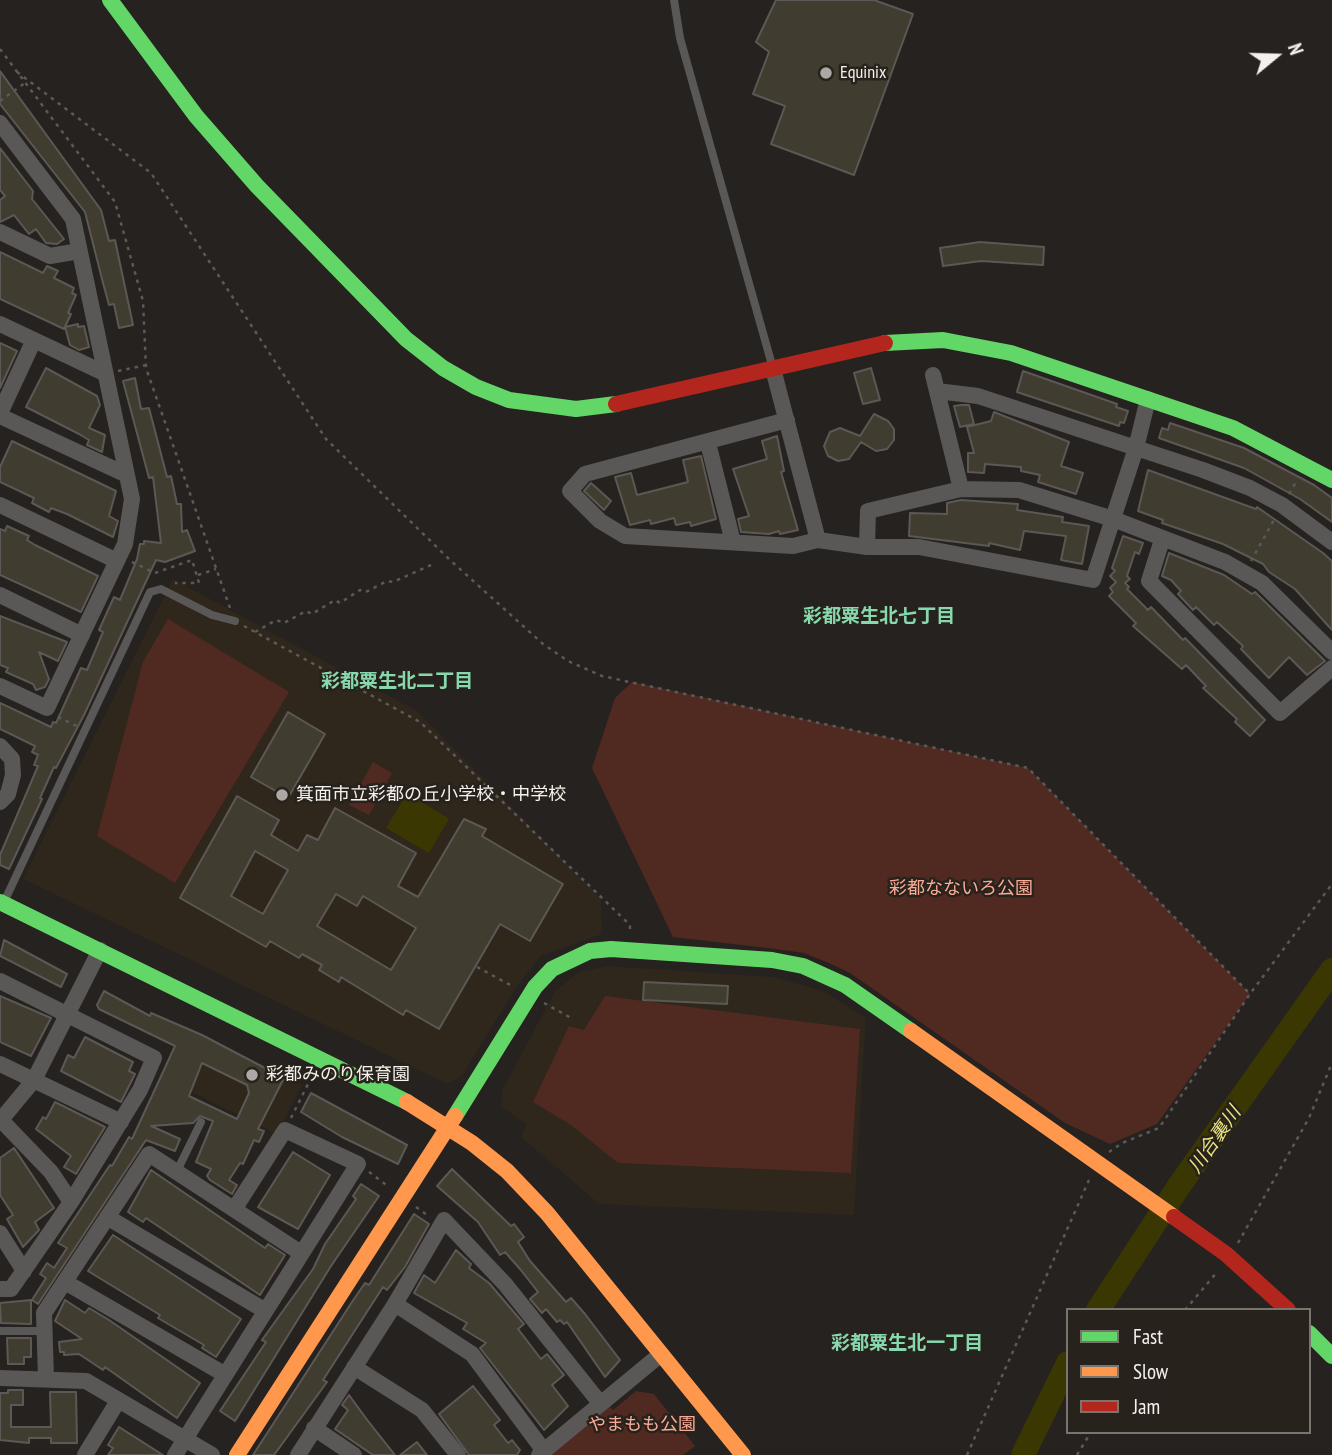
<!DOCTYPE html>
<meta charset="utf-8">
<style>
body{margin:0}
#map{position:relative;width:1332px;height:1455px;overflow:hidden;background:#25221f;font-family:"PT Sans Narrow",sans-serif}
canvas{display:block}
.legend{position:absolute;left:1066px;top:1308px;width:245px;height:126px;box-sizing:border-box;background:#28221c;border:2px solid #7a746f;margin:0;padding:9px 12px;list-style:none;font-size:21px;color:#f4f0eb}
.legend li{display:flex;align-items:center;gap:14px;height:35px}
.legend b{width:35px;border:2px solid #7a746f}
.north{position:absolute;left:1241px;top:21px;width:70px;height:70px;-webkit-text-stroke:5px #28221c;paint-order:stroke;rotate:71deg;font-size:19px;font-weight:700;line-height:28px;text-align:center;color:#f4f0eb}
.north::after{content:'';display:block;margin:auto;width:24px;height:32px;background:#f4f0eb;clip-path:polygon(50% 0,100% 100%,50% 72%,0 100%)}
</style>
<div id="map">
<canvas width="1332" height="1455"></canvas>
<ul class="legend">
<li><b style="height:9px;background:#63d668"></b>Fast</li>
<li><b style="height:9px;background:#ff974d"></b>Slow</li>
<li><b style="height:9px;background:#b3261e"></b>Jam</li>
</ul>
<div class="north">N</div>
</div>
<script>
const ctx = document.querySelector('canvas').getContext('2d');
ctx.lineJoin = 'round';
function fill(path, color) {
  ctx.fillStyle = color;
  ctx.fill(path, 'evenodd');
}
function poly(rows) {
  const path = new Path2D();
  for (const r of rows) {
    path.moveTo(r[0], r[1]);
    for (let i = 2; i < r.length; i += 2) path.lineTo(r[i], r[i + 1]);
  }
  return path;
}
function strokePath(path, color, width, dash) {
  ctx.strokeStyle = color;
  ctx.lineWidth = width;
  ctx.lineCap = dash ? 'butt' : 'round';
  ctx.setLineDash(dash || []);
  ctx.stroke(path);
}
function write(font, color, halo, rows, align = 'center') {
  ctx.font = font + ' "PT Sans Narrow","Noto Sans JP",sans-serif';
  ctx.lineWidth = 5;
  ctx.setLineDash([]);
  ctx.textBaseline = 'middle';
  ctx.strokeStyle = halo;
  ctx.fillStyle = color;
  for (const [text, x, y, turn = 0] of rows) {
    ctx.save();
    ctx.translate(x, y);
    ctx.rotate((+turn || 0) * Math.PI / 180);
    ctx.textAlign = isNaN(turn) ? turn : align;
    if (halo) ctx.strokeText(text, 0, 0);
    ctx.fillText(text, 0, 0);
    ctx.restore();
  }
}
fill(poly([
 [173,579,417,711,601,898,602,934,541,956,516,988,462,1076,447,1084,23,879],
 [608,966,775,977,823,991,866,1018,854,1215,599,1204,521,1137,526,1125,501,1106,502,1091,555,991,579,972],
 [202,1035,302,1085,277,1134,177,1085]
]), '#2f261c');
fill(poly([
 [168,619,289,692,175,883,97,836,143,662],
 [632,682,1028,768,1250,994,1157,1124,1110,1144,1065,1123,850,973,829,963,804,953,776,949,673,937,592,768,615,698],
 [373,762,392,773,369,815,349,805],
 [605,996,860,1029,851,1173,618,1163,571,1125,533,1102,569,1026,584,1030],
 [636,1391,654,1394,695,1446,683,1455,549,1455,610,1407,613,1410]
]), '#502a21');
fill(poly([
 [407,793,449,819,429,853,386,828]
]), '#3a3703');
strokePath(poly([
 [1098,1310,1179,1186,1332,970],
 [1023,1455,1068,1363]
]), '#3a3703', 24);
const building = poly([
 [776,0,874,0,913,14,854,175,771,144,785,106,753,94,769,52,756,42,776,0],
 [0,71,101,210,109,241,115,240,133,325,119,328,114,304,109,305,103,283,85,212,0,104,0,71],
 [0,148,33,191,32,199,64,239,57,244,46,243,36,229,29,234,14,215,0,222,0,200,5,196,0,190,0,148],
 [980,242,1044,247,1043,265,981,261,943,266,940,248,980,242],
 [0,252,43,273,47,266,58,271,54,278,74,288,72,293,76,295,68,313,71,314,64,329,0,299,0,252],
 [78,324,78,327,84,326,89,347,79,350,70,345,65,327,78,324],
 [0,343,17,351,0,388,0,343],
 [46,368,97,396,100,405,89,428,105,435,102,452,87,445,89,440,79,434,26,407,46,368],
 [871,368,880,400,863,404,854,373,871,368],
 [1023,371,1117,404,1116,407,1128,411,1124,423,1120,422,1119,426,1017,392,1023,371],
 [135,378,141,409,149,408,167,477,171,476,177,504,181,504,182,532,187,530,195,551,165,562,156,560,84,715,56,768,54,767,40,798,42,799,9,869,0,865,0,855,38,766,34,765,38,755,32,752,35,746,0,729,0,703,51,727,53,722,56,723,81,668,87,670,103,632,99,630,114,597,120,600,137,559,140,544,144,544,144,541,161,543,153,477,149,478,123,381,135,378],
 [961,405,969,405,974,424,960,427,954,406,961,405],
 [994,412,1069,442,1061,466,1083,473,1076,494,1038,482,1040,475,1021,471,1021,467,985,464,984,473,968,472,968,453,974,453,967,427,991,421,994,412],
 [874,414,888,421,894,429,894,440,887,449,876,451,861,442,849,459,838,461,828,456,824,446,830,432,840,428,860,436,874,414],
 [1170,423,1244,448,1314,485,1332,498,1332,522,1300,499,1244,468,1159,438,1162,428,1168,430,1170,423],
 [777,436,784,471,781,472,798,530,780,534,779,531,769,534,741,532,738,519,749,516,733,469,767,459,762,441,777,436],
 [12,441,116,491,109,516,118,521,113,537,67,514,51,508,49,512,32,503,34,498,0,482,0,467,12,441],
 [701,456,716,519,691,526,690,522,676,525,674,518,651,524,650,520,630,525,615,477,631,473,637,495,688,482,683,460,701,456],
 [1148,470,1256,509,1257,507,1323,553,1332,561,1332,630,1295,589,1269,572,1263,564,1223,544,1162,523,1163,520,1138,511,1148,470],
 [591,483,611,501,604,510,584,491,591,483],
 [961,500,1018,504,1017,510,1063,517,1062,522,1089,526,1082,564,1061,560,1066,536,1024,531,1020,550,989,543,989,546,909,536,910,513,947,514,947,503,961,500],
 [7,526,29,536,27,540,35,545,98,576,81,612,0,575,0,529,5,531,7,526],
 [1123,536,1143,543,1139,554,1135,552,1127,576,1130,579,1125,583,1129,587,1127,589,1148,610,1151,607,1183,640,1185,638,1265,720,1250,736,1235,722,1237,719,1203,688,1206,686,1186,665,1182,669,1133,626,1136,623,1109,596,1113,592,1110,588,1116,582,1110,576,1115,571,1112,568,1123,536],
 [1169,553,1224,575,1252,594,1255,592,1325,661,1307,675,1289,657,1269,678,1241,649,1243,646,1217,622,1214,625,1196,607,1193,610,1178,594,1181,591,1171,580,1162,576,1169,553],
 [0,616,67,642,58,661,39,652,49,679,45,687,36,690,33,684,6,672,8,668,0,665,0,616],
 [288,712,325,734,288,798,251,777,288,712],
 [237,796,279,820,271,835,298,851,307,835,318,840,335,808,416,853,398,886,418,897,464,819,486,829,482,836,563,884,530,941,500,924,439,1029,406,1010,403,1015,341,977,339,982,319,970,322,965,302,954,299,958,270,941,266,947,180,898,237,796],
 [255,851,288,870,263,914,231,896,255,851],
 [336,894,357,906,363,896,416,928,391,970,317,926,336,894],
 [4,940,67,974,61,987,0,956,4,940],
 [644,982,728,986,727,1004,643,1000,644,982],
 [104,991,150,1016,151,1013,202,1035,284,1078,258,1129,264,1131,259,1142,254,1140,243,1164,240,1163,229,1180,237,1185,232,1194,210,1180,207,1176,211,1169,196,1162,213,1121,200,1116,193,1123,151,1126,180,1139,175,1151,146,1140,38,1304,32,1300,46,1278,40,1274,47,1263,54,1268,67,1248,58,1243,110,1165,112,1166,129,1137,132,1139,175,1046,99,1009,97,1005,104,991],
 [202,1063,247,1085,249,1093,237,1119,189,1096,202,1063],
 [0,996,51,1018,31,1056,0,1042,0,996],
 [85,1037,133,1062,129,1071,135,1074,121,1102,61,1071,68,1055,74,1058,85,1037],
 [311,1093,407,1145,398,1164,342,1137,301,1112,311,1093],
 [55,1102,105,1127,76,1174,64,1167,71,1156,36,1129,43,1117,46,1119,55,1102],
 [14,1148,54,1208,35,1222,39,1230,23,1247,7,1219,13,1215,0,1195,0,1158,14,1148],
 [293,1152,330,1175,298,1229,258,1207,293,1152],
 [452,1169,511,1226,514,1224,524,1237,518,1242,530,1261,566,1302,571,1298,585,1314,620,1360,605,1377,567,1322,564,1324,560,1320,557,1322,546,1309,542,1313,530,1299,538,1292,520,1269,505,1252,500,1255,478,1222,437,1186,452,1169],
 [151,1170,265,1248,268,1244,285,1255,260,1295,146,1218,143,1222,128,1212,151,1170],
 [361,1184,379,1196,331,1266,235,1421,220,1411,266,1342,262,1340,313,1269,325,1244,356,1199,353,1196,361,1184],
 [414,1214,429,1224,405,1267,387,1290,383,1287,323,1380,327,1382,274,1455,253,1455,352,1302,365,1283,369,1285,414,1214],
 [113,1235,241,1319,216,1357,202,1348,204,1345,158,1318,160,1315,88,1271,113,1235],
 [456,1250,471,1264,469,1268,489,1283,524,1324,518,1329,541,1359,547,1354,564,1375,552,1385,568,1406,544,1430,480,1348,486,1343,463,1329,467,1323,414,1293,424,1275,435,1283,456,1250],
 [31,1300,31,1324,1,1323,0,1303,31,1300],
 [65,1300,85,1313,89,1308,109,1320,200,1383,177,1418,105,1367,103,1370,79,1354,64,1355,64,1352,60,1352,59,1342,82,1339,55,1321,65,1300],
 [7,1338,31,1338,31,1357,24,1357,24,1364,8,1364,7,1338],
 [473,1386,500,1420,494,1425,508,1443,512,1440,520,1450,517,1455,469,1455,439,1414,473,1386],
 [8,1390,23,1390,23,1405,11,1405,11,1427,51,1427,50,1392,76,1392,77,1443,51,1443,51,1438,29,1438,29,1443,0,1440,0,1393,8,1393,8,1390],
 [349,1395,368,1421,395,1455,373,1455,335,1429,348,1410,342,1405,349,1395],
 [119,1427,163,1455,108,1455,113,1448,108,1445,119,1427],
 [417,1442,427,1455,400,1455,417,1442]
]);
fill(building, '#403c30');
strokePath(building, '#5b5855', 2);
strokePath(poly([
 [0,49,115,202,143,301,146,368,230,608],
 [17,72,151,173,326,439,450,560,543,644,568,661,602,676,1028,768,1250,994],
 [0,101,25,83],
 [118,371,146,365],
 [1289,494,1296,482],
 [1251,561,1275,518],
 [132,562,155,573,192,560,199,583,175,583],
 [198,575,216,569],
 [244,626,420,722,630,925,630,934],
 [255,632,276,620,284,623,306,611,312,614,335,600,340,603,360,590,366,592,387,581,393,582,431,565],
 [58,717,77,726],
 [477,967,514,987],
 [544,1003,573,1019],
 [291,1118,313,1074],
 [1109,1152,1122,1143,1159,1128,1250,994,1332,884],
 [369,1172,389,1187],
 [416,1207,430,1217],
 [1238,1243,1309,1118,1332,1063],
 [1185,1310,1218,1271],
 [967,1455,1089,1180],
 [1077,1455,1091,1432]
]), '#5b5a59', 2.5, [3.5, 5]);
strokePath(poly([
 [674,0,680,38,772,365],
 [4,902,150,592,161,589,212,615,235,621],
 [177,1171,201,1122],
 [0,1331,44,1331]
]), '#5a5857', 8);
strokePath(poly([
 [0,123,73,219,132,499,125,544,47,708,0,686],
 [0,232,50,256,79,251],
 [0,324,104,373],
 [773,369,818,540],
 [933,375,961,489],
 [937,391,978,396,1203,470,1250,488,1282,505,1332,542],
 [0,413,34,340],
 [0,416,127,475],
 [787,420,585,474,570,491,600,521,625,536,793,546,818,540,867,547,919,547,1093,580,1136,448,1148,399],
 [708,443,733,542],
 [0,505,117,561],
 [1162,540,1149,581,1280,713,1332,668],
 [867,547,868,511,961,489,1019,490,1113,519,1225,562,1262,583,1332,652],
 [0,595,82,635],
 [0,746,12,759,13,775,8,794,0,802],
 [0,981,154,1058,140,1090,71,1202,11,1289,0,1289],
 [0,1064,121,1122],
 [1,1120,51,1172,71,1202],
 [0,1121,34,1080,100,950],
 [107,1217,264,1310],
 [0,1233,24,1271],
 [65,1282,224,1374],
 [395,1304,472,1354,544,1451],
 [354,1367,422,1410,458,1455],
 [0,1378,86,1381,212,1455],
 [46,1378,44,1313,149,1154,301,1253],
 [314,1428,354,1455],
 [85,1455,118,1401],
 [175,1455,358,1164,285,1130,235,1208],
 [298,1455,395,1304,444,1220,505,1284,600,1403],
 [539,1455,661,1354]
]), '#5a5857', 16);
strokePath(poly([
 [110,0,196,116,257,186,406,339,443,368,476,387,509,400,576,409,616,404],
 [885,343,943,340,1011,353,1233,428,1332,480],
 [0,902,407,1102],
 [455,1116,535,987,552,969,590,951,611,949,772,960,803,966,845,985,911,1031],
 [1309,1333,1332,1356]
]), '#63d668', 16);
strokePath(poly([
 [911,1031,1174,1217],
 [407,1102,472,1143,507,1171,547,1213,743,1455],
 [237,1455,455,1116]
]), '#ff974d', 16);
strokePath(poly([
 [616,404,885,343],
 [1174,1217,1226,1254,1288,1310]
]), '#b3261e', 16);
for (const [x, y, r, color] of [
 [826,73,7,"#aca8a4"],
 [282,795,7,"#aca8a4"],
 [252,1075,7,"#aca8a4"]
]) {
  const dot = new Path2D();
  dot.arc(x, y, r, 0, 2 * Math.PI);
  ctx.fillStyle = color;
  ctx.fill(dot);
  strokePath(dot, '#28221c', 2.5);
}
write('18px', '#f4f0eb', '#28221c', [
 ["Equinix",840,73],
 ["箕面市立彩都の丘小学校・中学校",296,795],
 ["彩都みのり保育園",266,1075]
], 'left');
write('18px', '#faab98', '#28221c', [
 ["彩都なないろ公園",961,889],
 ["やまもも公園",642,1425]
]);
write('bold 19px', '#87d8ae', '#28221c', [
 ["彩都粟生北七丁目",879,617],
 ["彩都粟生北二丁目",397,682],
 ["彩都粟生北一丁目",907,1344]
]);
write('italic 19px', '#eae683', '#28221c', [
 ["川合裏川",1215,1140,-55]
]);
</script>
